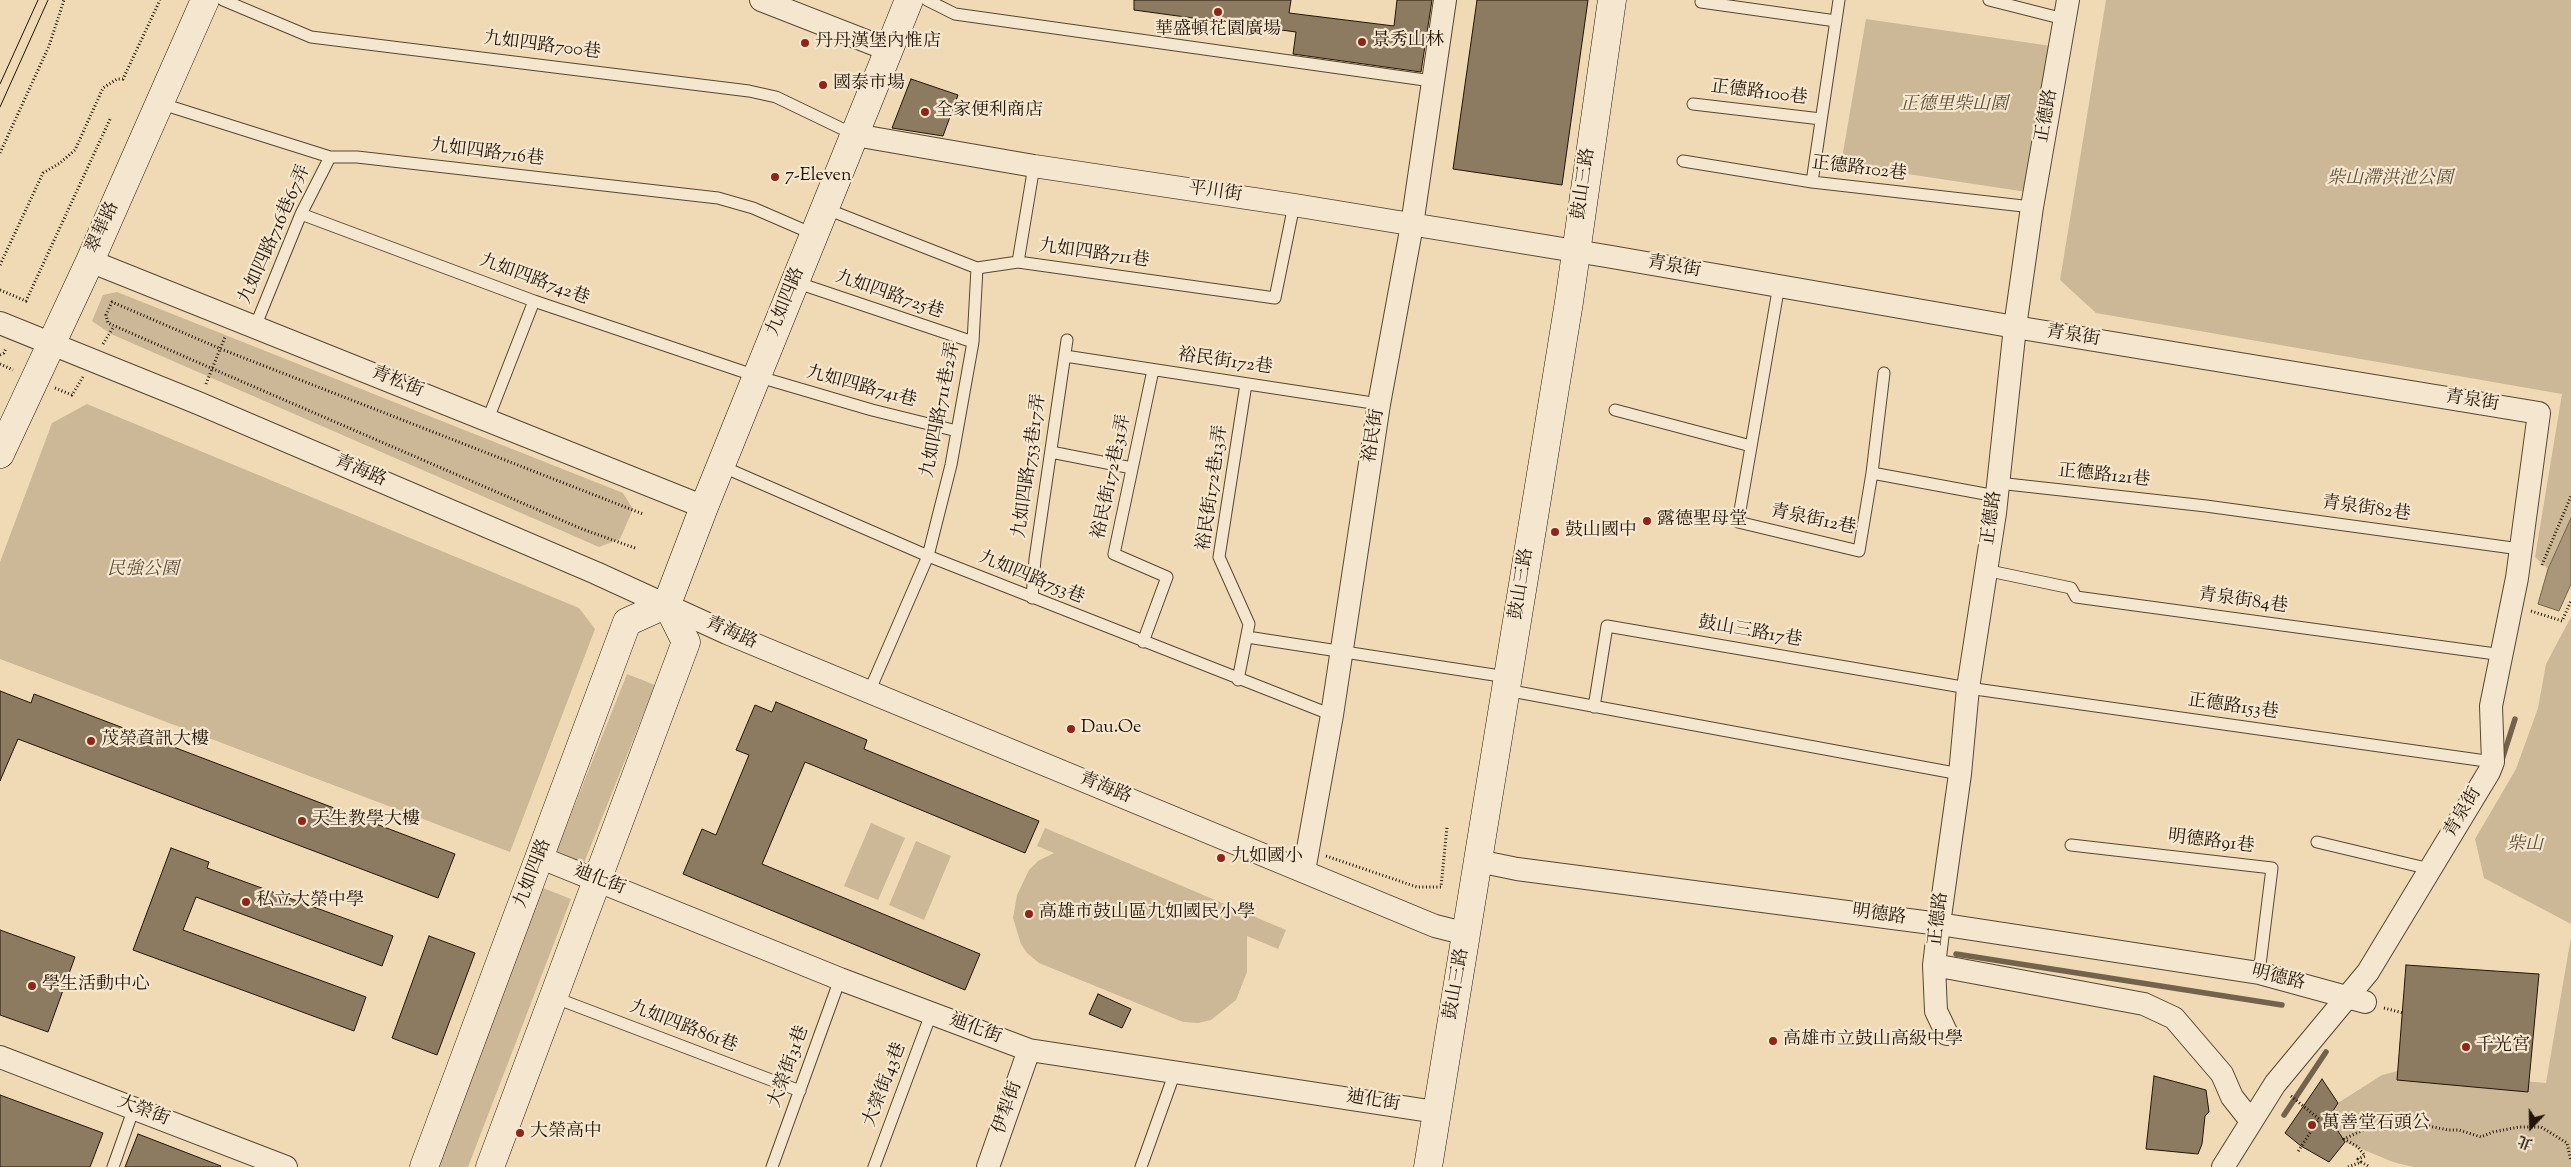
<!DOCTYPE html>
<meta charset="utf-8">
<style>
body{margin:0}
#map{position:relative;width:2571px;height:1167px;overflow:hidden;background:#efdab5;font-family:"Sorts Mill Goudy","Noto Serif TC",serif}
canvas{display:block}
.north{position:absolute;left:2506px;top:1102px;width:50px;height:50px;-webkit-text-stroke:4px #f5e7cf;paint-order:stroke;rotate:201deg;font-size:14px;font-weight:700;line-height:20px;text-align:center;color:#231406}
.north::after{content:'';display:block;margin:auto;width:18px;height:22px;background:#231406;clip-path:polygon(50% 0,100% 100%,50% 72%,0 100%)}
</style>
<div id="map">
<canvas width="2571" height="1167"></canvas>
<div class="north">北</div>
</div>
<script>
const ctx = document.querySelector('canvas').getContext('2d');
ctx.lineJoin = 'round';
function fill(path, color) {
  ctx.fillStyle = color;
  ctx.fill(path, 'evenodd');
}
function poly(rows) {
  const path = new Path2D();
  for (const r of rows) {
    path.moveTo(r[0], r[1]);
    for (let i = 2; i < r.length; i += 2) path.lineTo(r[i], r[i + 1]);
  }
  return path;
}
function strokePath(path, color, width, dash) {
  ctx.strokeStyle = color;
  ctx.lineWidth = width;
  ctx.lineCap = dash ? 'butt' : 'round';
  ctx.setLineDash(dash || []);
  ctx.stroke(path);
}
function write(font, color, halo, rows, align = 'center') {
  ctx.font = font + ' "Sorts Mill Goudy","Noto Serif TC",serif';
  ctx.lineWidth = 4.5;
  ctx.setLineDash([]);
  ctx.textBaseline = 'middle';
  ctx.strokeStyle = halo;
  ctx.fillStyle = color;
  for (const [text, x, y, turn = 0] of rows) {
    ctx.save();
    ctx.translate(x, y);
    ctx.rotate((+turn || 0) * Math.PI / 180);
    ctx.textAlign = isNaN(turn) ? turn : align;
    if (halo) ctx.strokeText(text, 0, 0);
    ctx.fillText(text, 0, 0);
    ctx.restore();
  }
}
fill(poly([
 [2106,0,2571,0,2571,518,2548,569,2535,557,2562,394,2096,313,2060,280],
 [1866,19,2051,46,2027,192,1841,164],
 [117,292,623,493,633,509,620,539,599,547,111,334,92,321,103,295],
 [87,404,579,608,595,629,510,852,0,659,0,562,52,423],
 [2571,617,2571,924,2484,878,2475,839,2516,769,2538,708,2546,664],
 [627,674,655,685,584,863,556,852],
 [871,823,905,838,878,900,844,886],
 [1045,828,1286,930,1278,949,1247,936,1247,972,1236,1000,1211,1020,1198,1023,1183,1022,1039,963,1027,953,1021,944,1013,918,1017,895,1029,870,1038,861,1054,853,1037,846],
 [916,841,951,856,924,920,889,905],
 [543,888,571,899,468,1167,436,1167],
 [2571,937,2571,1167,2413,1167,2393,1162,2345,1142,2329,1117,2338,1103,2382,1075,2402,1070,2546,1083]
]), '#ccb897');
const water = poly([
 [2571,518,2571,584,2559,611,2538,604,2548,569,2571,518]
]);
fill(water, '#aa977a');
strokePath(water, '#74634c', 1);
strokePath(poly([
 [2502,760,2515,719],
 [1956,954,2282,1005],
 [2284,1115,2326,1052]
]), '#74634c', 5.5);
const building = poly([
 [1134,0,1291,0,1289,13,1394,26,1397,0,1432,0,1421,72,1293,54,1296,32,1134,10,1134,0],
 [1477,0,1588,0,1562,185,1453,169,1477,0],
 [911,79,958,95,943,136,892,128,911,79],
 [0,691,31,703,34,694,455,854,438,898,18,739,0,781,0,691],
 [776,702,867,740,864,749,1039,821,1025,853,805,762,762,864,980,954,965,990,683,874,702,829,716,835,749,755,736,750,755,705,772,712,776,702],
 [171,848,209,862,207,868,393,936,382,966,196,897,183,930,366,997,354,1031,133,950,171,848],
 [0,930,75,957,48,1032,0,1015,0,930],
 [429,936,475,953,437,1055,392,1038,429,936],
 [2406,965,2539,974,2528,1092,2397,1080,2406,965],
 [1098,994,1131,1009,1122,1028,1089,1014,1098,994],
 [2154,1076,2206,1090,2209,1112,2205,1116,2202,1144,2198,1154,2146,1149,2154,1076],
 [2322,1079,2338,1103,2329,1117,2345,1142,2329,1162,2301,1146,2285,1133,2322,1079],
 [0,1095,103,1133,90,1167,0,1167,0,1095],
 [138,1134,221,1166,220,1167,125,1167,138,1134]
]);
fill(building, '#8d7b61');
strokePath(building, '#231406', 1);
const lane = poly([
 [223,0,311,37,749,91,776,97,855,135],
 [927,0,955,14,1432,81],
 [1989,0,2064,19],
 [1701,2,1836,21],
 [159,103,330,157,357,157,718,198,753,208,813,234],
 [1693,104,1821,119],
 [1683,161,1812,182,2032,207],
 [1812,182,1839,0],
 [824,208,977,268,1018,262,1275,298,1294,205],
 [301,214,534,301,756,376,872,410,957,431],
 [1018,262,1034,166],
 [795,282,973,342],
 [1779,285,1738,522,1859,551,1872,473,1996,496],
 [255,327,301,214,330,157],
 [1065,356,1379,404],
 [1615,410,1751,446],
 [488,419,534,301],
 [1051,452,1132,468],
 [721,466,928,556,1332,715],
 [1872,473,1884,373],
 [1998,483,2206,506,2520,549],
 [1985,570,2071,588,2076,597,2503,655],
 [1032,598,1035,559,1067,340],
 [1247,637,1507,677],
 [1143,642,1167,577,1114,554,1153,370],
 [1238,680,1249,624,1219,557,1246,384],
 [1506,690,1960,774],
 [869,692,928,556,951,465,973,342,977,268],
 [1594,707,1607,626,1968,688,2493,762],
 [2317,842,2430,869],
 [2071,845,2272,868,2259,973],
 [553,997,800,1091],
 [113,1167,134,1108],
 [772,1167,840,979],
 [874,1167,931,1014],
 [1141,1167,1175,1072]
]);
const street = poly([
 [761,0,889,50],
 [855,135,1034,166,1294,205,1606,256,2015,327,2539,413,2517,578,2491,706,2493,762,2489,772,2368,972,2275,1084,2223,1167],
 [90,261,704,507],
 [0,323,198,403,596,573,727,633,1435,926,1467,934],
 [539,857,840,979,1029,1050,1436,1112],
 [1478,861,1517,869,1939,924,2259,973,2365,1002],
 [1304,871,1332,715,1379,404,1412,225,1445,0],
 [1934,965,2144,1004,2174,1018,2222,1074,2232,1097,2251,1121],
 [1947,1034,1936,1011,1934,965,1939,924,1960,774,1968,688,1995,513,2015,327,2032,207,2068,0],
 [0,1057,286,1167],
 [988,1167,1029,1050]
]);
const secondary = poly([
 [0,454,90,261,205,0],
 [424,1167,627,622,667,604,704,507,909,0],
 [490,1167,686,642,667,604],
 [1428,1167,1569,302,1612,0]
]);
strokePath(lane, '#564632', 13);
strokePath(street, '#564632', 24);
strokePath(secondary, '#231406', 29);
strokePath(poly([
 [0,153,49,46,64,0],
 [0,265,43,173,60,163,75,150,103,88,117,79,123,79,160,0],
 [0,290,26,301,111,117],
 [103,344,114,326],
 [0,355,4,353,6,348],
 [0,364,13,370],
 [206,384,225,337],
 [55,388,72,395,83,377],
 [635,548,582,529,213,369,108,323,106,315,112,302,221,349,643,514],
 [2542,565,2571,496],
 [2531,611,2562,621,2571,601],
 [1326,856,1417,887,1441,887,1447,827],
 [2384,1008,2403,1013],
 [2291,1096,2319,1119,2297,1153],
 [2361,1162,2370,1167],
 [2348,1167,2361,1162,2358,1159,2365,1156,2358,1147,2344,1139,2389,1118,2448,1130,2459,1130,2481,1137,2493,1132,2519,1127,2541,1127,2567,1143,2571,1161]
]), '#231406', 3, [1, 2.5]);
strokePath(lane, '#f5e7cf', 11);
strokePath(street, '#f5e7cf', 22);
strokePath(secondary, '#f5e7cf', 28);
strokePath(poly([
 [0,84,38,0],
 [0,107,48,0]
]), '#231406', 1);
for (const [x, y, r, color] of [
 [1218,12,5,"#8f2418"],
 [1362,42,5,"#8f2418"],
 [805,43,5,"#8f2418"],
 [823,85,5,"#8f2418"],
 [925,112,5,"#8f2418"],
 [775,177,5,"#8f2418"],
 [1647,521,5,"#8f2418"],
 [1555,532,5,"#8f2418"],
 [1071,729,5,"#8f2418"],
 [91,741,5,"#8f2418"],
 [302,821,5,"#8f2418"],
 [1221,858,5,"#8f2418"],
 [246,902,5,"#8f2418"],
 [1029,914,5,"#8f2418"],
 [32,986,5,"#8f2418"],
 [1773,1041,5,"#8f2418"],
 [2466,1047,5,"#8f2418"],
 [2312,1125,5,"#8f2418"],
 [520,1133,5,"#8f2418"]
]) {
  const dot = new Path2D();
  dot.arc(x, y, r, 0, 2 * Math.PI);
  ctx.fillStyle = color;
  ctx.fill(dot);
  strokePath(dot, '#f5e7cf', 2);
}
write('18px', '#231406', '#f5e7cf', [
 ["華盛頓花園廣場",1218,31,"center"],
 ["景秀山林",1372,42],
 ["丹丹漢堡內惟店",815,43],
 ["國泰市場",833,85],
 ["全家便利商店",935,112],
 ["7-Eleven",785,177],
 ["露德聖母堂",1657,521],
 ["鼓山國中",1565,532],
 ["Dau.Oe",1081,729],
 ["茂榮資訊大樓",101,741],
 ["天生教學大樓",312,821],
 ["九如國小",1231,858],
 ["私立大榮中學",256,902],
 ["高雄市鼓山區九如國民小學",1039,914],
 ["學生活動中心",42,986],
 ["高雄市立鼓山高級中學",1783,1041],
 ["千光宮",2476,1047],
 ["萬善堂石頭公",2322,1125],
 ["大榮高中",530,1133]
], 'left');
write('18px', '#231406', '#f5e7cf', [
 ["九如四路700巷",542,47,7],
 ["正德路100巷",1759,94,7],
 ["正德路",2048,116,-80],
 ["九如四路716巷",487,154,7],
 ["正德路102巷",1859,170,7],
 ["鼓山三路",1585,184,-82],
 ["平川街",1215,193,8],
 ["翠華路",104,228,-66],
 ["九如四路716巷67弄",276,235,-66],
 ["九如四路711巷",1094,255,8],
 ["青泉街",1674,268,10],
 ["九如四路742巷",534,281,20],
 ["九如四路725巷",889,296,19],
 ["九如四路",787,302,-68],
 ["青泉街",2073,337,9],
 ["裕民街172巷",1225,363,8],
 ["青松街",397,383,22],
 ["九如四路741巷",861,388,15],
 ["青泉街",2472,402,9],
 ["九如四路711巷2弄",942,410,-79],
 ["裕民街",1375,436,-81],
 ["九如四路753巷17弄",1031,466,-82],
 ["青海路",360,472,23],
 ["裕民街172巷31弄",1113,477,-78],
 ["正德路121巷",2104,477,6],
 ["裕民街172巷13弄",1214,488,-82],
 ["青泉街82巷",2366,510,8],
 ["正德路",1993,518,-82],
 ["青泉街12巷",1813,521,12],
 ["九如四路753巷",1031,579,22],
 ["鼓山三路",1523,584,-81],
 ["青泉街84巷",2243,602,8],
 ["鼓山三路17巷",1750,633,10],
 ["青海路",731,634,24],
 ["正德路153巷",2233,708,8],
 ["青海路",1105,789,22],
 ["青泉街",2464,813,-59],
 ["明德路91巷",2211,843,7],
 ["九如四路",534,874,-69],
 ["迪化街",599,881,21],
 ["明德路",1879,916,8],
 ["正德路",1940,919,-83],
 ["明德路",2278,979,14],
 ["鼓山三路",1458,984,-80],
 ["九如四路861巷",683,1028,21],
 ["迪化街",975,1030,20],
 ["大榮街31巷",790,1067,-70],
 ["大榮街43巷",886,1085,-69],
 ["迪化街",1373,1102,9],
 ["伊犁街",1009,1108,-71],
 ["大榮街",143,1112,21]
]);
write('italic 18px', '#5e4d39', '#f5e7cf', [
 ["正德里柴山園",1954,106],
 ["柴山滯洪池公園",2390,180],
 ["民強公園",143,571],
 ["柴山",2525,846]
]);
</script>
